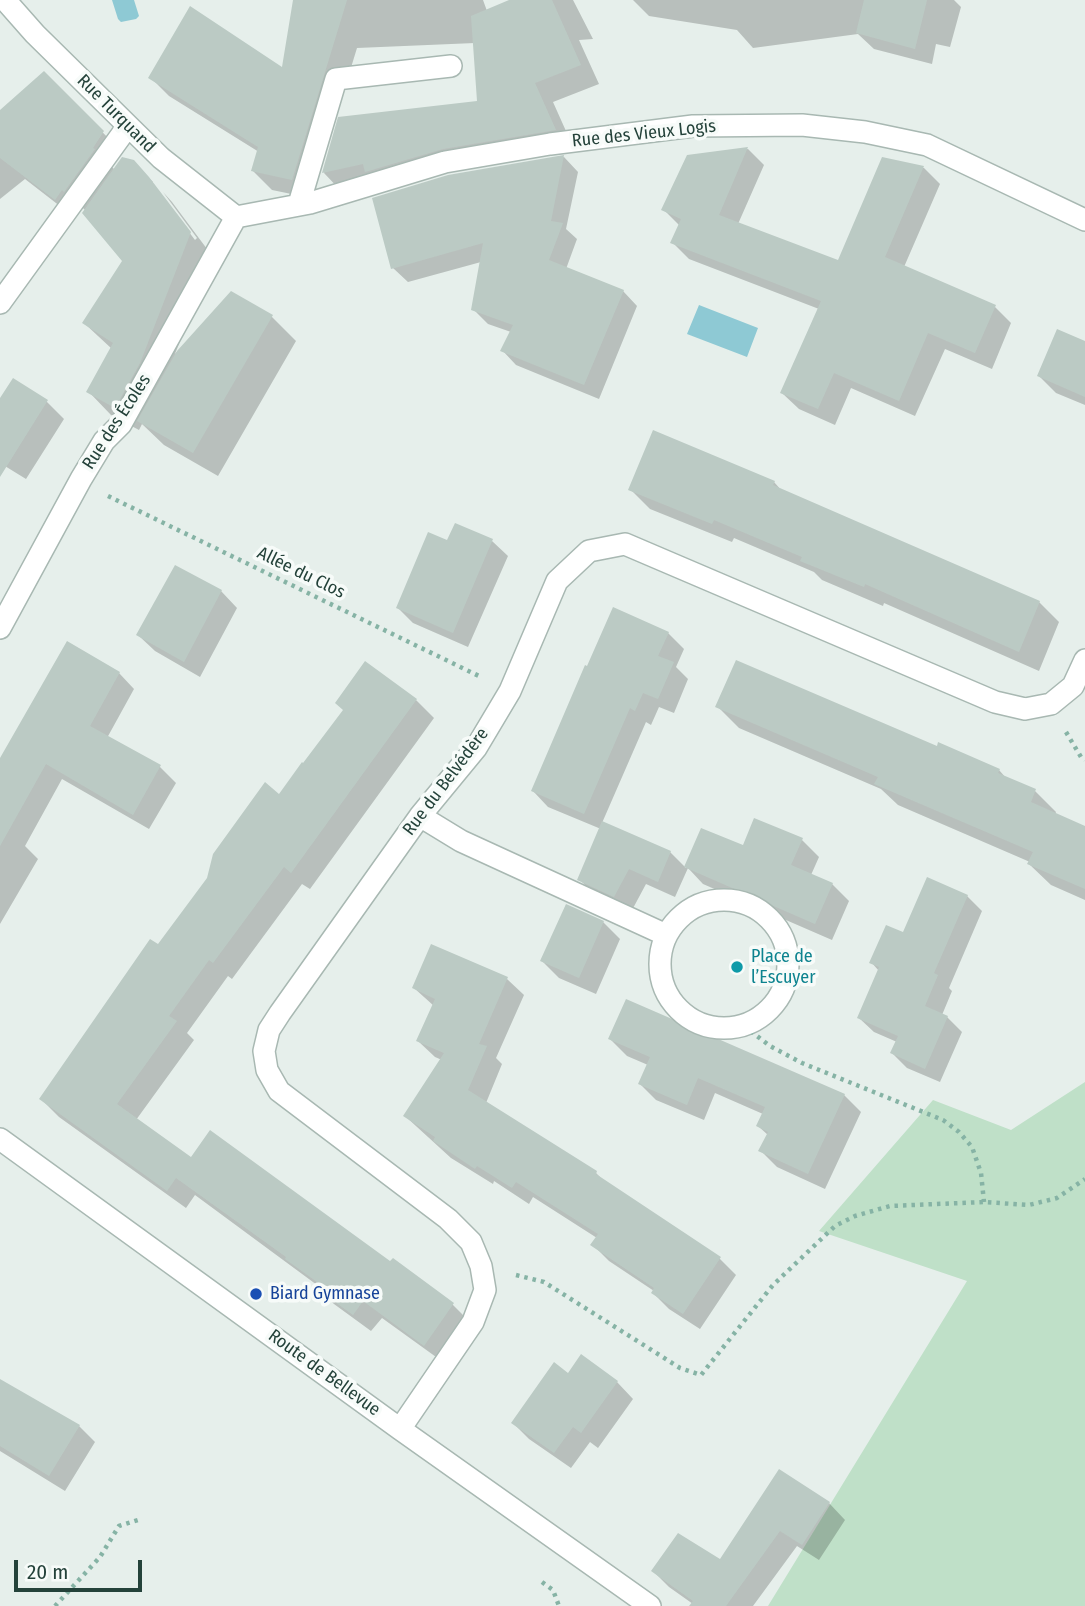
<!DOCTYPE html>
<meta charset="utf-8">
<style>
body{margin:0}
#map{position:relative;width:1085px;height:1606px;overflow:hidden;background:#e6efeb;font-family:"Fira Sans Condensed",sans-serif}
canvas{display:block}
.scale{position:absolute;left:14px;top:1560px;width:128px;height:32px;box-sizing:border-box;border:4px solid #24423a;border-top:0;padding-left:9px;font-size:21px;line-height:24px;white-space:nowrap;color:#24423a;-webkit-text-stroke:5px #f7fbf9;paint-order:stroke}
</style>
<div id="map">
<canvas width="1085" height="1606"></canvas>
<div class="scale">20 m</div>
</div>
<script>
const ctx = document.querySelector('canvas').getContext('2d');
ctx.lineJoin = 'round';
function fill(path, color) {
  ctx.fillStyle = color;
  ctx.fill(path, 'evenodd');
}
function poly(rows) {
  const path = new Path2D();
  for (const r of rows) {
    if (r.length === 3) {
      path.moveTo(r[0] + r[2], r[1]);
      path.arc(r[0], r[1], r[2], 0, 2 * Math.PI);
      continue;
    }
    path.moveTo(r[0], r[1]);
    for (let i = 2; i < r.length; i += 2) path.lineTo(r[i], r[i + 1]);
  }
  return path;
}
function strokePath(path, color, width, dash) {
  ctx.strokeStyle = color;
  ctx.lineWidth = width;
  ctx.lineCap = dash ? 'butt' : 'round';
  ctx.setLineDash(dash || []);
  ctx.stroke(path);
}
function write(font, color, halo, rows, align = 'center') {
  ctx.font = font + ' "Fira Sans Condensed",sans-serif';
  ctx.lineWidth = 7;
  ctx.setLineDash([]);
  ctx.textBaseline = 'middle';
  ctx.strokeStyle = halo;
  ctx.fillStyle = color;
  for (const [text, x, y, turn = 0] of rows) {
    ctx.save();
    ctx.translate(x, y);
    ctx.rotate((+turn || 0) * Math.PI / 180);
    ctx.textAlign = isNaN(turn) ? turn : align;
    if (halo) ctx.strokeText(text, 0, 0);
    ctx.fillText(text, 0, 0);
    ctx.restore();
  }
}
fill(poly([
 [1085,1082,1085,1606,768,1606,967,1281,819,1231,933,1100,1011,1130]
]), '#bfe0c8');
fill(poly([
 [112,0,134,0,139,16,136,19,121,22,118,19],
 [699,305,758,328,747,357,687,334]
]), '#8ec9d4');
fill(poly([
 [295,0,483,0,487,11,514,0,573,0,593,39,579,40,599,84,553,102,574,149,462,167,342,192,324,173,340,119,479,102,475,43,357,48,311,198,272,190,253,171,259,152,169,96,150,77,283,70],
 [633,0,954,0,961,7,950,47,936,44,932,64,874,49,858,34,753,48,737,30,649,16],
 [44,73,117,147,111,166,115,170,133,162,153,182,151,182,195,240,197,238,163,192,172,202,213,257,175,354,231,293,272,317,296,341,218,476,164,445,142,424,139,430,111,415,88,391,112,349,84,323,124,261,85,210,82,207,74,217,25,179,0,199,0,112],
 [748,149,764,165,738,224,839,262,883,159,924,168,940,184,904,267,995,307,1011,323,992,369,945,349,915,416,851,388,835,425,799,409,782,393,819,309,689,259,672,242,680,226,663,209,688,157],
 [564,157,578,172,566,229,577,239,566,269,623,291,637,306,599,399,516,365,502,350,511,332,488,324,473,309,481,262,408,282,393,268,448,177],
 [1085,343,1085,405,1056,393,1039,376],
 [14,380,47,402,64,419,26,479,0,463,0,402],
 [774,482,782,491,1039,602,1059,622,1039,671,884,603,883,606,822,580,814,572,734,538,732,542,650,509,630,489],
 [492,541,508,556,468,647,413,623,398,608],
 [221,591,237,608,200,677,155,651,138,635],
 [668,633,684,649,676,667,688,679,674,713,659,707,651,725,646,722,602,823,670,852,686,868,744,847,802,840,819,857,811,875,832,884,849,901,832,940,703,884,688,868,675,897,646,884,631,912,596,896,579,879,601,829,548,807,533,791],
 [119,673,134,689,107,738,160,767,176,783,149,829,62,779,25,846,38,859,0,924,0,761],
 [416,700,434,718,310,889,302,884,232,979,228,976,187,1033,194,1040,136,1120,191,1159,390,1264,452,1304,470,1322,443,1362,382,1318,371,1331,334,1304,316,1287,317,1285,195,1195,186,1208,59,1117,41,1099,158,947,280,796],
 [717,706,938,748,999,770,1006,778,1035,791,1056,812,1055,815,1085,828,1085,900,1051,885,1029,864,1030,862,898,805,881,789,739,728],
 [967,896,982,911,949,988,952,991,942,1015,947,1017,962,1032,940,1082,907,1068,892,1053,897,1042,874,1032,859,1018,879,971,871,962,904,935],
 [603,922,620,939,596,994,559,978,542,961],
 [432,946,507,979,524,995,496,1058,502,1064,486,1103,596,1173,605,1182,720,1259,736,1275,700,1329,669,1309,653,1293,654,1291,609,1261,593,1245,597,1238,533,1197,529,1204,494,1181,493,1184,451,1158,405,1116,442,1060,435,1057,418,1041,434,1006,414,988],
 [610,1039,844,1095,861,1112,825,1189,777,1167,761,1151,768,1135,758,1126,763,1114,715,1093,704,1120,656,1100,640,1084,648,1065,627,1056],
 [568,1376,617,1382,633,1399,598,1448,590,1442,571,1468,529,1439,513,1423],
 [0,1392,79,1426,95,1442,65,1491,0,1451],
 [829,1503,845,1520,819,1560,797,1546,753,1606,691,1606,693,1604,669,1587,653,1571,721,1562]
]), '#0003');
fill(poly([
 [293,0,347,0,292,180,251,171,258,147,148,78,190,6,282,67],
 [509,0,552,0,581,65,535,83,556,130,443,149,365,172,363,164,322,173,338,117,477,101,471,16],
 [864,0,927,0,915,49,856,33],
 [44,71,104,131,93,148,95,149,64,192,62,190,55,200,0,158,0,110],
 [748,147,719,215,838,260,882,157,924,166,885,257,996,305,975,353,928,333,899,401,834,373,818,409,780,393,821,301,670,243,681,219,661,210,687,155],
 [564,155,551,221,563,223,549,260,624,290,584,385,500,351,513,325,471,310,483,243,391,269,372,198,448,175],
 [122,157,134,160,149,177,191,232,140,363,115,408,86,392,113,343,82,323,122,261,82,213],
 [231,291,273,315,193,453,137,421,177,351],
 [1057,329,1085,341,1085,397,1037,376],
 [13,378,48,400,0,477,0,398],
 [653,430,775,481,773,485,1040,601,1019,652,865,584,864,587,800,561,802,557,714,520,712,524,628,490],
 [455,523,493,539,453,633,396,608,428,532,447,540],
 [175,565,222,590,184,662,136,635],
 [613,607,669,632,658,656,674,662,658,699,643,693,635,711,630,708,584,814,531,791,585,665,587,666],
 [67,641,120,672,90,726,161,765,133,815,46,764,0,846,0,758],
 [736,660,937,746,938,742,1000,769,998,773,1036,789,1031,802,1085,826,1085,889,1027,864,1033,852,874,784,878,777,715,707],
 [365,661,417,699,291,873,284,867,213,963,209,960,169,1016,177,1021,117,1104,191,1157,210,1130,390,1261,393,1258,454,1303,424,1346,363,1301,353,1315,314,1287,317,1282,285,1259,286,1257,176,1178,167,1191,39,1099,150,939,158,944,207,878,213,854,265,782,279,794,302,762,303,763,343,710,335,703],
 [754,818,803,838,791,865,833,883,815,924,684,867,701,828,743,845],
 [602,821,671,851,658,882,629,869,614,897,577,880],
 [927,877,968,895,934,973,938,975,925,1006,948,1016,925,1069,890,1053,898,1036,857,1018,879,967,869,963,886,925,903,932],
 [566,904,604,921,579,978,540,961],
 [431,944,508,977,479,1044,487,1046,468,1090,597,1171,596,1174,721,1257,683,1314,651,1293,654,1288,590,1245,598,1234,516,1182,512,1188,477,1166,475,1169,433,1141,435,1137,403,1116,444,1053,416,1041,435,999,412,988],
 [626,999,845,1094,808,1174,758,1151,768,1132,756,1126,765,1107,698,1078,687,1105,638,1084,650,1057,608,1039],
 [581,1354,618,1381,581,1433,573,1427,554,1453,511,1423,554,1362,568,1373],
 [0,1379,80,1425,49,1476,0,1446],
 [779,1469,830,1502,802,1545,780,1531,726,1606,689,1606,693,1601,651,1571,678,1533,720,1559]
]), '#bbcac4');
const minor = poly([
 [5,0,35,34,161,158,236,217],
 [299,204,336,79,451,66],
 [236,217,310,203,445,162,550,144,693,126,802,125,865,132,927,145,1085,220],
 [0,303,128,126],
 [0,628,81,479,104,441,121,424,236,217],
 [420,816,461,841,666,935],
 [724,964,64],
 [0,1139,400,1429,650,1606],
 [400,1429,473,1322,485,1290,481,1266,471,1242,448,1219,279,1091,267,1070,264,1051,269,1030,280,1013,420,816,476,748,510,691,557,581,589,551,625,544,995,702,1025,709,1051,704,1073,686,1085,660]
]);
strokePath(minor, '#a8b8b2', 24);
strokePath(poly([
 [108,496,481,677],
 [1066,732,1081,757,1085,760],
 [744,1026,770,1046,802,1063,943,1120,959,1132,972,1147,981,1173,984,1202],
 [516,1275,544,1282,680,1368,701,1375,773,1285,835,1226,855,1216,890,1206,984,1202,1029,1205,1057,1198,1085,1179],
 [542,1582,553,1590,559,1606],
 [55,1606,100,1557,119,1526,141,1519]
]), '#86b3a5', 4.5, [3.5, 5]);
strokePath(minor, '#fff', 21);
for (const [x, y, r, color] of [
 [737,967,7,"#0f9aa8"],
 [256,1294,7,"#1a4fb4"]
]) {
  const dot = new Path2D();
  dot.arc(x, y, r, 0, 2 * Math.PI);
  ctx.fillStyle = color;
  ctx.fill(dot);
  strokePath(dot, '#f7fbf9', 2.5);
}
write('18px', '#24423a', '#f7fbf9', [
 ["Rue Turquand",116,114,45],
 ["Rue des Vieux Logis",644,134,-6],
 ["Rue des Écoles",117,422,-57],
 ["Allée du Clos",301,573,26],
 ["Rue du Belvédère",446,782,-53],
 ["Route de Bellevue",324,1373,36]
]);
write('18px', '#0d838f', '#f7fbf9', [
 ["Place de",751,957],
 ["l’Escuyer",751,978]
], 'left');
write('18px', '#164399', '#f7fbf9', [
 ["Biard Gymnase",270,1294]
], 'left');
</script>
